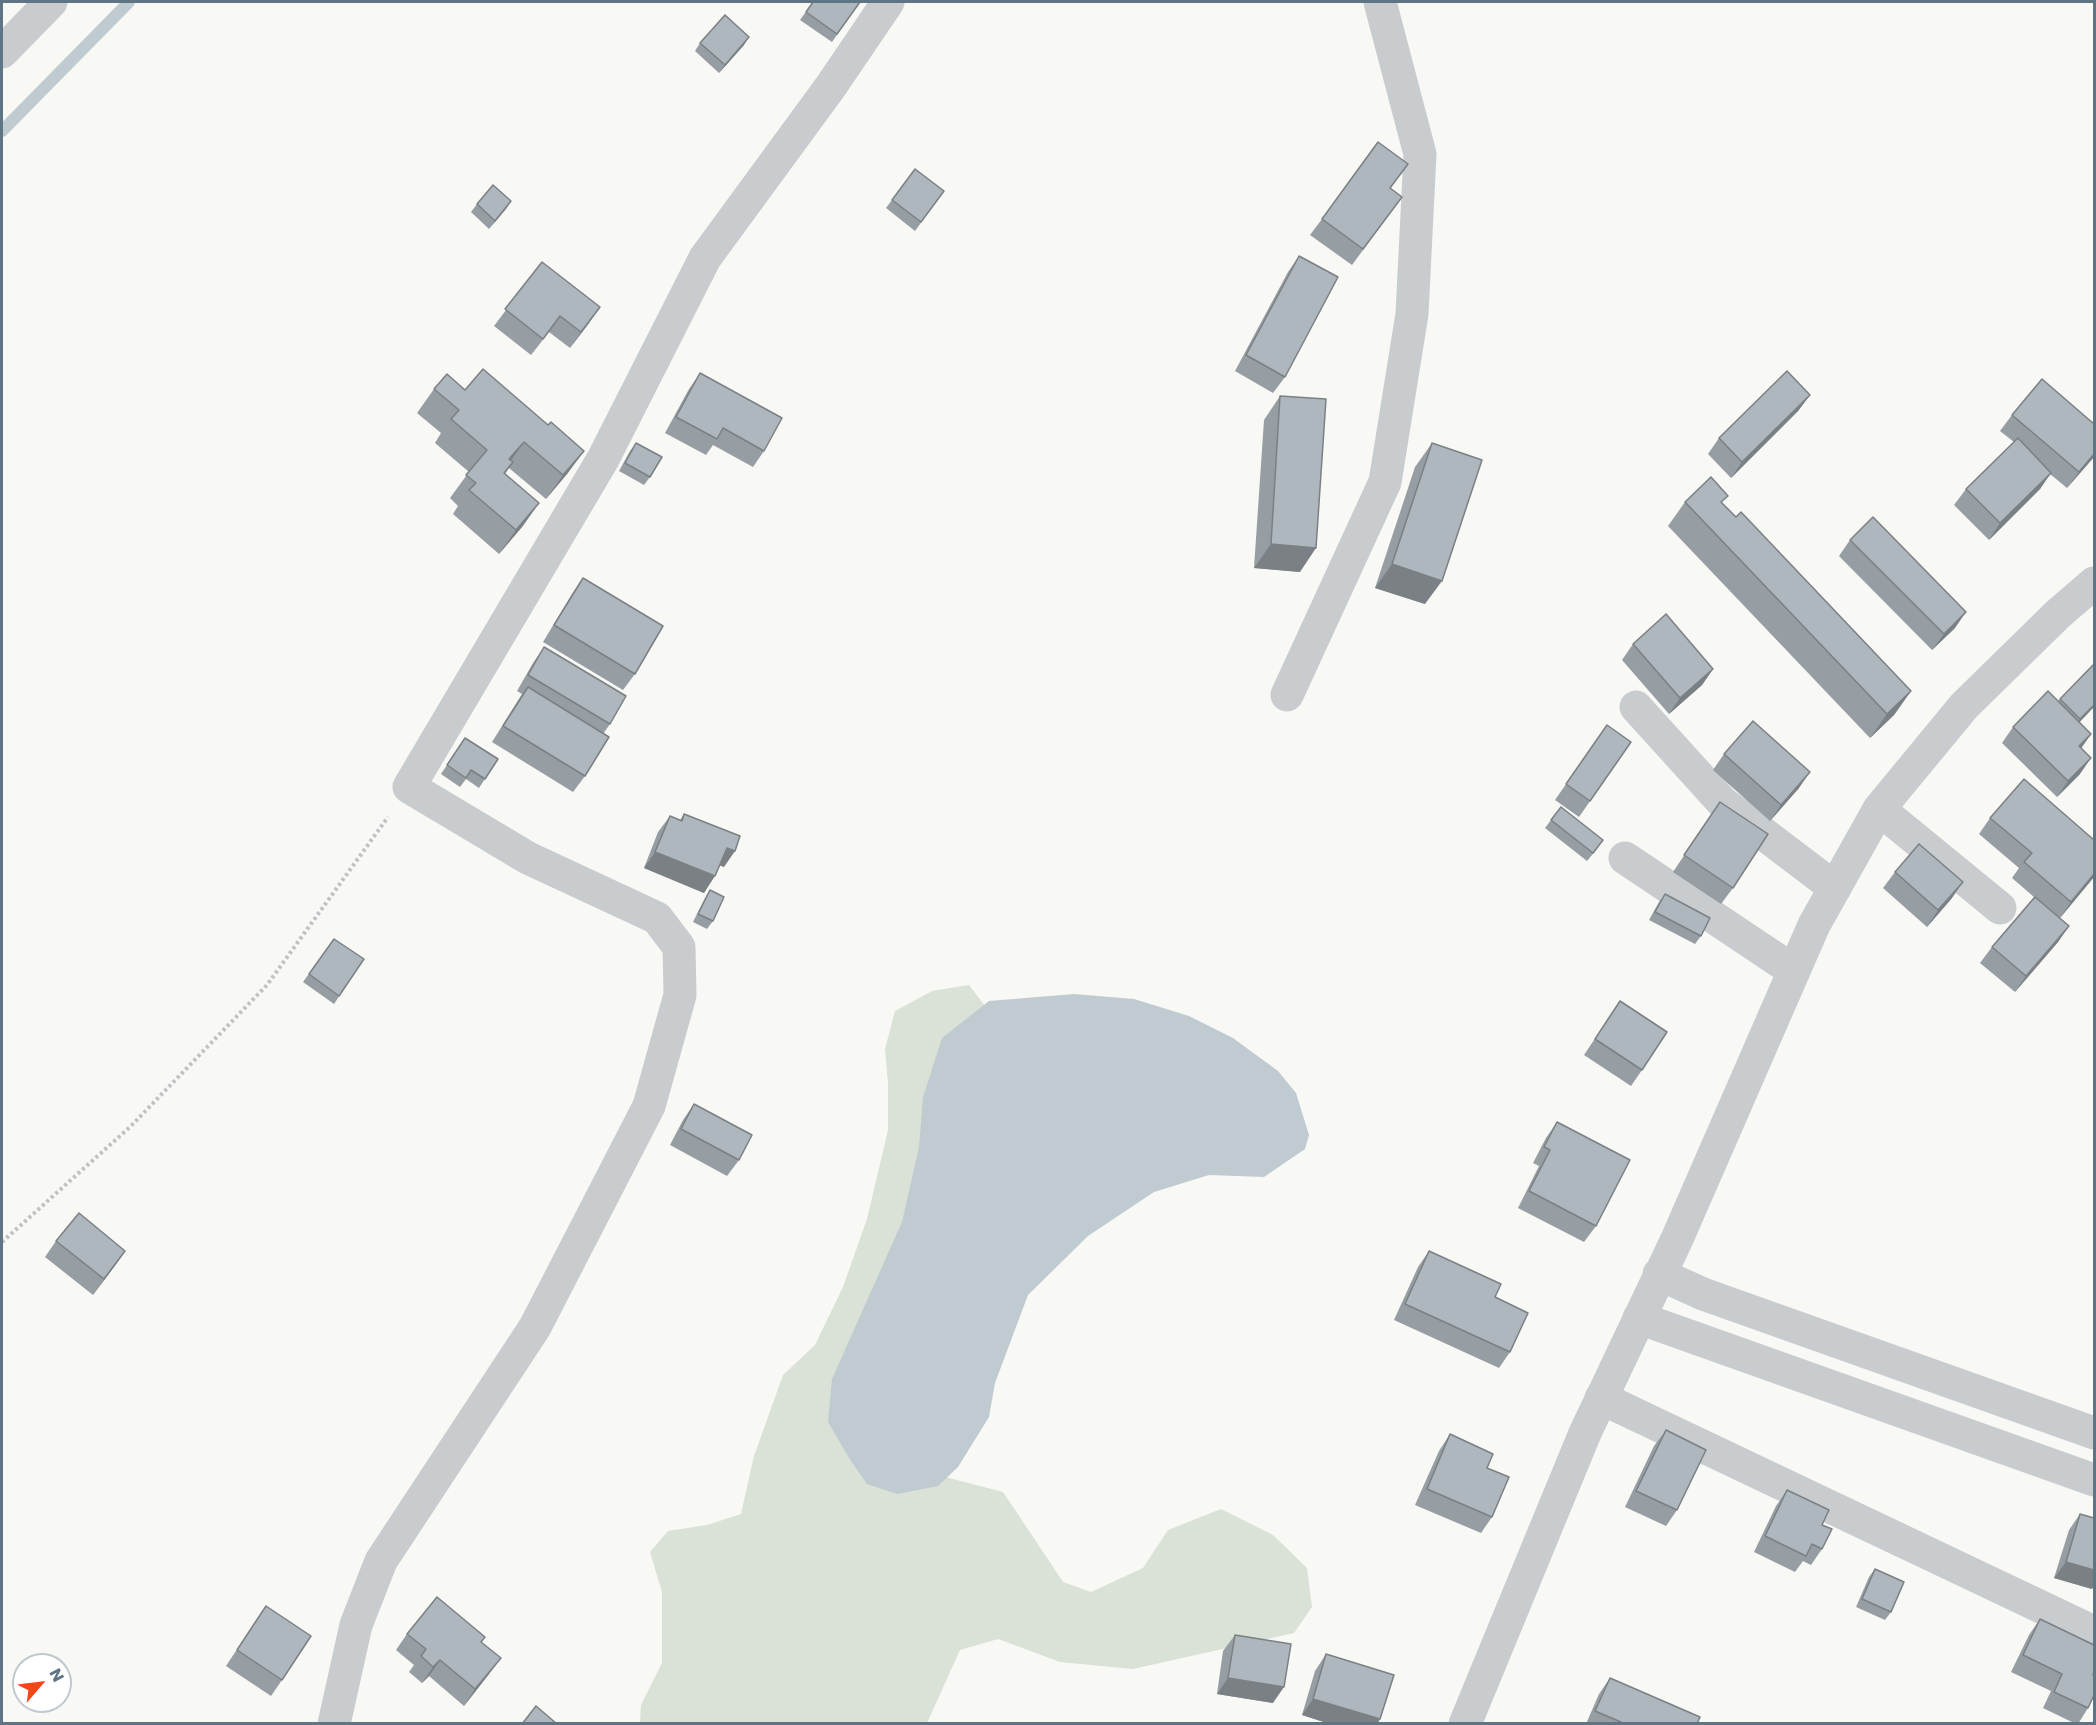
<!DOCTYPE html>
<style>
body{margin:0}
#map{position:relative;width:2096px;height:1725px;overflow:hidden;background:#f8f8f5;font-family:Poppins,sans-serif}
canvas{display:block}
.frame{position:absolute;inset:0;border:3px solid #607583;pointer-events:none}
.north{position:absolute;left:12px;top:1653px;width:60px;height:60px;box-sizing:border-box;background:#fff;border:2px solid #bfc8cd;border-radius:50%;rotate:62deg;font-size:16px;font-weight:700;line-height:24px;text-align:center;color:#607583}
.north::after{content:'';display:block;margin:auto;width:21px;height:27px;background:#f44719;clip-path:polygon(50% 0,100% 100%,50% 72%,0 100%)}
</style>
<div id="map">
<canvas width="2096" height="1725"></canvas>
<div class="frame"></div>
<div class="north">N</div>
</div>
<script>
const ctx = document.querySelector('canvas').getContext('2d');
ctx.lineJoin = 'round';
function fill(path, color) {
  ctx.fillStyle = color;
  ctx.fill(path, 'evenodd');
}
function poly(rows) {
  const path = new Path2D();
  for (const r of rows) {
    path.moveTo(r[0], r[1]);
    for (let i = 2; i < r.length; i += 2) path.lineTo(r[i], r[i + 1]);
  }
  return path;
}
function strokePath(path, color, width, dash) {
  ctx.strokeStyle = color;
  ctx.lineWidth = width;
  ctx.lineCap = dash ? 'butt' : 'round';
  ctx.setLineDash(dash || []);
  ctx.stroke(path);
}
fill(poly([
 [969,985,1017,1048,903,1466,1003,1492,1063,1582,1091,1592,1143,1568,1168,1530,1221,1509,1273,1535,1307,1568,1312,1607,1294,1633,1133,1669,1060,1662,998,1639,960,1650,927,1723,640,1724,641,1705,662,1663,662,1592,650,1552,668,1531,707,1525,741,1514,754,1456,783,1375,815,1345,843,1287,867,1219,888,1130,888,1083,885,1049,895,1011,932,991]
]), '#dae1d6');
fill(poly([
 [1074,994,1134,999,1189,1016,1233,1038,1278,1071,1296,1093,1309,1135,1305,1149,1264,1177,1209,1175,1154,1192,1088,1236,1028,1295,995,1383,989,1417,958,1467,938,1486,897,1494,867,1484,851,1461,828,1422,832,1379,902,1222,919,1147,923,1097,942,1038,989,1001]
]), '#bfcbd0');
strokePath(poly([
 [2,131,129,2]
]), '#bfcbd0', 12);
strokePath(poly([
 [2,1242,131,1126,267,985,388,817]
]), '#bfc2c4', 4, [3, 3]);
strokePath(poly([
 [2,52,51,2],
 [1287,695,1385,482,1412,314,1420,154,1380,2],
 [1636,707,1723,803,1835,888],
 [1879,809,2000,908],
 [1625,858,1794,971],
 [1659,1274,1703,1294,2094,1433],
 [1639,1318,2094,1480],
 [1601,1398,2094,1632],
 [334,1724,356,1625,381,1561,535,1327,649,1106,680,995,679,947,657,918,528,858,409,787,603,459,705,258,831,86,888,2],
 [1465,1724,1585,1433,1677,1239,1814,925,1879,809,1964,706,2058,614,2094,583]
]), '#c8cccf', 33);
fill(poly([
 [813,2,860,2,832,42,800,20],
 [700,43,744,45,719,73,695,51],
 [915,169,944,191,915,231,886,208],
 [1390,188,1402,197,1352,265,1310,235,1322,219],
 [511,201,489,229,471,212,477,204],
 [1299,256,1285,377,1273,393,1235,371,1288,272],
 [542,262,589,323,570,348,549,332,531,355,494,326],
 [700,373,764,451,753,467,713,445,706,455,665,433,689,389],
 [434,389,465,390,548,425,584,451,567,474,546,499,509,468,505,474,539,503,522,527,499,554,453,514,458,506,450,498,469,472,435,443,441,433,417,413],
 [1810,395,1798,411,1731,478,1708,454,1719,438],
 [1280,396,1300,572,1254,568,1264,420],
 [2012,415,2094,457,2067,488,2050,474,2040,489,1989,540,1954,505,1966,489,2014,442,2000,431],
 [636,443,650,477,644,485,619,471,630,451],
 [1432,443,1425,604,1375,588,1415,467],
 [1685,502,1722,504,1911,691,1894,715,1870,738,1668,526],
 [1850,540,1955,628,1932,650,1839,556],
 [583,578,635,674,623,690,543,642,572,594],
 [1633,644,1713,669,1702,685,1669,714,1622,660],
 [544,647,610,724,603,734,585,776,573,792,492,742,522,694,517,691,533,663],
 [2094,664,2080,722,2091,734,2081,748,2080,774,2057,797,2002,743,2013,727,2058,701],
 [1607,725,1631,742,1579,817,1555,800],
 [465,738,498,759,479,788,466,779,460,787,441,774],
 [1724,754,1799,788,1770,821,1713,770],
 [684,814,724,867,720,865,704,893,644,868,658,832,670,816,680,820],
 [1709,818,1733,888,1721,904,1673,872],
 [1990,818,2094,877,2060,918,2069,926,2058,942,2015,992,1980,963,1992,947,2034,897,2012,878,2019,868,1979,834],
 [1551,820,1597,849,1587,861,1545,828],
 [1895,872,1952,898,1927,927,1883,888],
 [710,890,713,921,707,929,693,922,705,898],
 [1665,894,1701,936,1695,944,1649,920,1659,902],
 [334,939,364,959,334,1004,303,982],
 [1620,1001,1642,1070,1631,1086,1584,1055],
 [694,1104,739,1160,727,1176,670,1145,683,1120],
 [1557,1122,1596,1226,1584,1242,1518,1208,1539,1166,1533,1163,1546,1138],
 [56,1241,125,1251,93,1295,45,1257],
 [1429,1251,1495,1297,1510,1352,1499,1368,1394,1320,1418,1267],
 [1666,1430,1677,1510,1666,1526,1625,1507,1654,1446],
 [1450,1434,1487,1468,1492,1517,1481,1533,1415,1505,1439,1451],
 [1787,1490,1822,1525,1822,1549,1811,1565,1803,1561,1795,1572,1754,1552,1776,1506],
 [2080,1514,2092,1589,2054,1578,2069,1530],
 [1875,1569,1891,1612,1885,1620,1856,1607,1869,1577],
 [2040,1619,2093,1675,2088,1708,2078,1724,2076,1724,2043,1708,2051,1691,2011,1672,2029,1635],
 [255,1622,282,1680,271,1696,226,1666],
 [407,1634,481,1643,489,1674,464,1706,429,1676,422,1683,409,1672,414,1665,396,1650],
 [1235,1635,1273,1703,1217,1694,1223,1651],
 [1326,1654,1380,1719,1377,1724,1330,1724,1302,1715,1315,1671],
 [1610,1678,1697,1724,1586,1724,1599,1694]
]), '#969da3');
fill(poly([
 [749,37,744,45,719,73,725,65],
 [511,201,506,209,489,229,495,221],
 [600,307,589,323,570,348,581,332],
 [1810,395,1798,411,1731,478,1742,462],
 [524,442,507,466,509,459],
 [584,451,567,474,546,499,563,475],
 [2094,454,2094,457,2067,488,2079,472],
 [2051,473,2040,489,1989,540,2000,523],
 [539,503,522,527,499,554,516,530],
 [1271,544,1316,548,1300,572,1254,568],
 [1392,564,1442,581,1425,604,1375,588],
 [1966,612,1955,628,1932,650,1944,634],
 [1713,669,1702,685,1669,714,1680,698],
 [1911,691,1894,715,1870,738,1887,714],
 [2094,705,2094,707,2075,727,2080,719],
 [2091,734,2080,750,2079,746],
 [2091,758,2080,774,2057,797,2068,781],
 [1810,772,1799,788,1770,821,1781,805],
 [727,848,735,851,724,867,716,864],
 [655,852,715,876,704,893,644,868],
 [2094,874,2094,877,2060,918,2071,902],
 [1963,882,1952,898,1927,927,1938,910],
 [2069,926,2058,942,2015,992,2026,976],
 [125,1251,114,1267,93,1295,104,1279],
 [2066,1562,2094,1570,2094,1586,2092,1589,2054,1578],
 [501,1658,489,1674,464,1706,475,1689],
 [440,1660,429,1676,422,1683,433,1667],
 [1228,1678,1284,1687,1273,1703,1217,1694],
 [1313,1699,1380,1719,1377,1724,1330,1724,1302,1715]
]), '#7a8084');
const building = poly([
 [813,2,860,2,837,34,806,12,813,2],
 [725,15,749,37,725,65,700,43,725,15],
 [1378,142,1408,164,1390,188,1402,197,1363,249,1322,219,1378,142],
 [915,169,944,191,921,222,892,200,915,169],
 [493,185,511,201,495,221,477,204,493,185],
 [1299,256,1338,277,1285,377,1246,355,1299,256],
 [542,262,600,307,581,332,560,316,543,339,505,309,542,262],
 [483,369,548,425,551,422,584,451,563,475,524,442,509,459,513,462,504,473,539,503,516,530,469,490,476,483,466,475,487,450,451,419,459,410,434,389,447,374,465,390,483,369],
 [1787,371,1810,395,1742,462,1719,438,1787,371],
 [700,373,782,418,764,451,723,428,717,439,676,417,700,373],
 [2042,379,2094,424,2094,454,2079,472,2012,415,2042,379],
 [1280,396,1326,399,1316,548,1271,544,1280,396],
 [2018,438,2051,473,2000,523,1966,489,2018,438],
 [636,443,662,457,650,477,625,463,636,443],
 [1432,443,1482,460,1442,581,1392,564,1432,443],
 [1711,477,1728,496,1721,502,1736,517,1741,512,1911,691,1887,714,1685,502,1711,477],
 [1873,517,1966,612,1944,634,1850,540,1873,517],
 [583,578,663,626,635,674,554,625,583,578],
 [1666,614,1713,669,1680,698,1633,644,1666,614],
 [544,647,626,696,610,724,528,675,544,647],
 [2094,664,2094,705,2080,719,2060,699,2094,664],
 [528,687,609,737,585,776,503,726,528,687],
 [2048,691,2091,734,2079,746,2091,758,2068,781,2013,727,2048,691],
 [1753,721,1810,772,1781,805,1724,754,1753,721],
 [1607,725,1631,742,1590,801,1566,784,1607,725],
 [465,738,498,759,485,779,471,770,466,778,447,765,465,738],
 [2024,779,2094,840,2094,874,2071,902,2024,862,2032,853,1990,818,2024,779],
 [1720,802,1768,834,1733,888,1684,855,1720,802],
 [1561,807,1603,840,1593,853,1551,820,1561,807],
 [684,814,740,836,735,851,727,848,715,876,655,852,670,816,682,821,684,814],
 [1919,844,1963,882,1938,910,1895,872,1919,844],
 [710,890,724,897,713,921,698,914,710,890],
 [1665,894,1710,918,1701,936,1655,912,1665,894],
 [2035,897,2069,926,2026,976,1992,947,2035,897],
 [334,939,364,959,339,996,309,974,334,939],
 [1620,1001,1667,1032,1642,1070,1595,1039,1620,1001],
 [694,1104,752,1135,739,1160,681,1129,694,1104],
 [1557,1122,1630,1160,1596,1226,1529,1191,1550,1150,1544,1147,1557,1122],
 [79,1213,125,1251,104,1279,56,1241,79,1213],
 [1429,1251,1501,1284,1495,1297,1528,1313,1510,1352,1405,1304,1429,1251],
 [1666,1430,1706,1450,1677,1510,1636,1491,1666,1430],
 [1450,1434,1493,1454,1487,1468,1509,1477,1492,1517,1427,1489,1450,1434],
 [1787,1490,1829,1510,1822,1525,1832,1529,1822,1549,1812,1544,1806,1556,1765,1536,1787,1490],
 [2080,1514,2094,1518,2094,1570,2066,1562,2080,1514],
 [1875,1569,1904,1582,1891,1612,1862,1599,1875,1569],
 [437,1597,485,1637,481,1642,501,1658,475,1689,440,1660,433,1667,421,1656,426,1649,407,1634,437,1597],
 [266,1606,311,1636,282,1680,237,1650,266,1606],
 [2040,1619,2094,1645,2094,1671,2093,1675,2094,1676,2094,1695,2088,1708,2054,1692,2062,1674,2023,1655,2040,1619],
 [1235,1635,1291,1644,1284,1687,1228,1678,1235,1635],
 [1326,1654,1394,1675,1380,1719,1313,1699,1326,1654],
 [1610,1678,1700,1717,1697,1724,1620,1724,1621,1722,1595,1711,1610,1678],
 [536,1706,557,1724,522,1724,536,1706]
]);
fill(building, '#aeb7bd');
strokePath(building, '#7a8084', 1.5);
</script>
